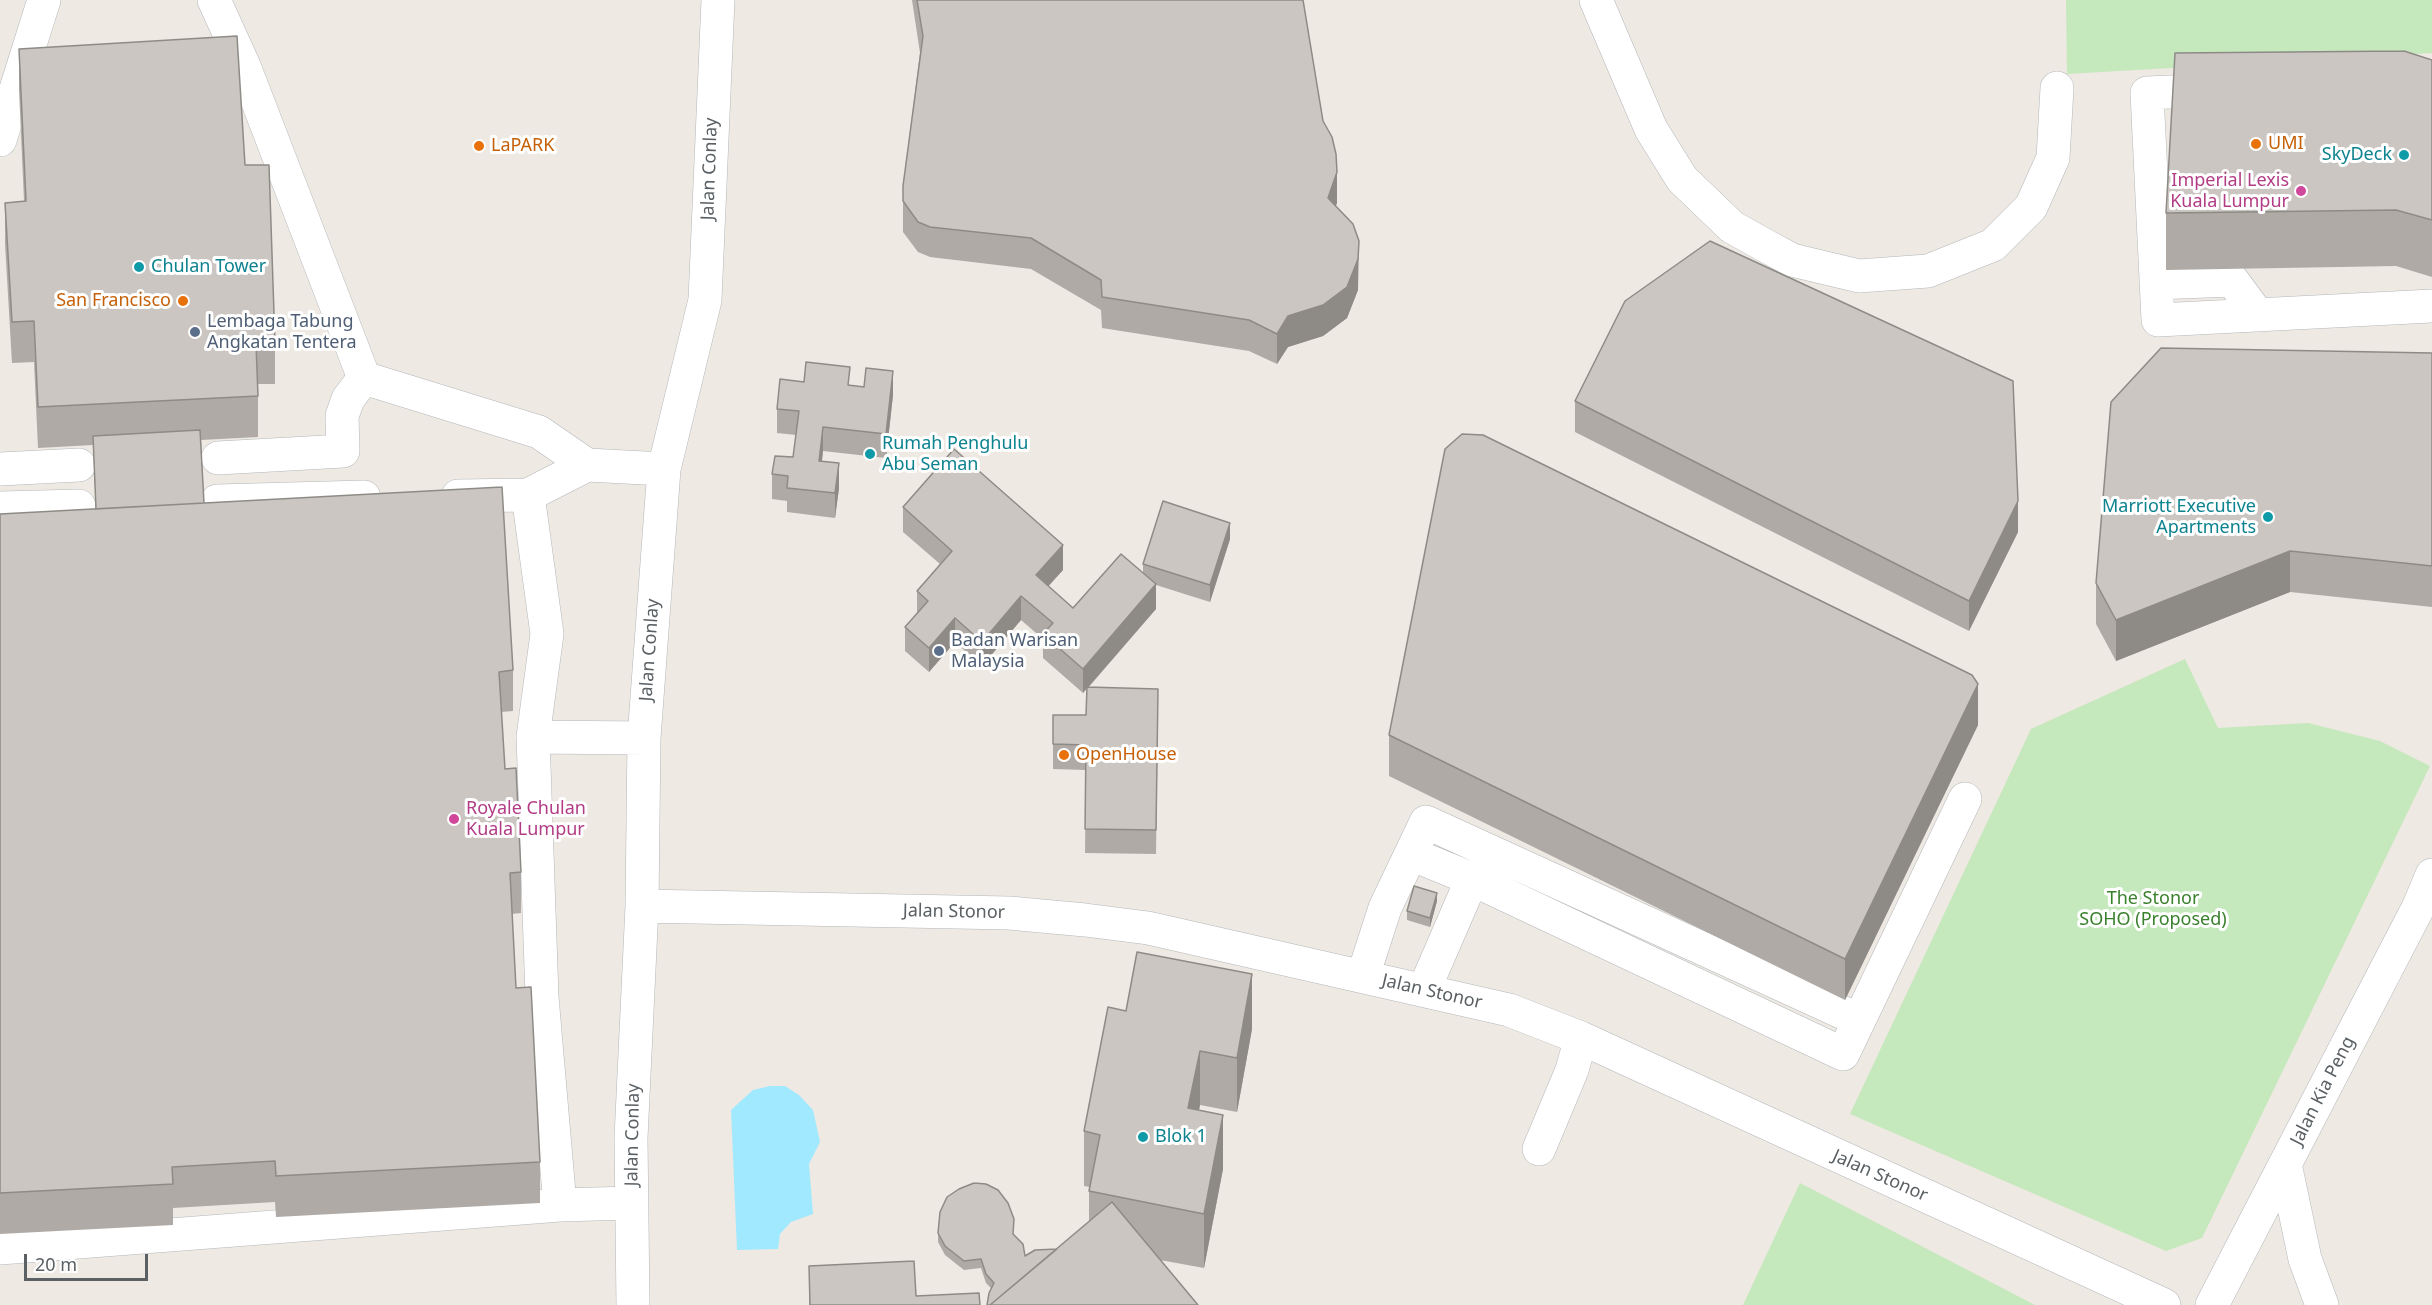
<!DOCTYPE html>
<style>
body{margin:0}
#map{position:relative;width:2432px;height:1305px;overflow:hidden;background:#eee9e2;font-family:"Noto Sans",sans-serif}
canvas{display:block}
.scale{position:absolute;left:24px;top:1254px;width:124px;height:27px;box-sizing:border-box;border:3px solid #5a6064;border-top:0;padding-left:8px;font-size:18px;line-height:21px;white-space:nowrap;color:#5a6064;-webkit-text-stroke:4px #fff;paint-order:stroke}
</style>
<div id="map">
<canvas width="2432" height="1305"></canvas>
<div class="scale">20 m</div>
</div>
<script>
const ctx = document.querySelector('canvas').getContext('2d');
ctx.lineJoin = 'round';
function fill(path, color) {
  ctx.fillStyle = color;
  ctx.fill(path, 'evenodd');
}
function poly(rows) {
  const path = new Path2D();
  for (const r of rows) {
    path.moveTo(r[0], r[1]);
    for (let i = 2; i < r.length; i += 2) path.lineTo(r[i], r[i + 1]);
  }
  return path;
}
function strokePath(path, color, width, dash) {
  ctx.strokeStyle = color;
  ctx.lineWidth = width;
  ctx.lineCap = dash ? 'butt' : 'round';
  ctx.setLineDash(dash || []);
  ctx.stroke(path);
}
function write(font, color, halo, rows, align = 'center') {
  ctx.font = font + ' "Noto Sans",sans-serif';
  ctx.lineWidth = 6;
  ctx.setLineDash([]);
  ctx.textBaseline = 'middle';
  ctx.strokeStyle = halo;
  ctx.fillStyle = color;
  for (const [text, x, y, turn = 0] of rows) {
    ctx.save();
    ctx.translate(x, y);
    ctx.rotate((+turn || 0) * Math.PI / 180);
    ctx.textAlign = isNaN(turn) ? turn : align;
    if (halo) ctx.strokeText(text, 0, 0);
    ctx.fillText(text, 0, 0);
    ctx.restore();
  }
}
fill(poly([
 [2066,0,2432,0,2432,53,2067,74],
 [2185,659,2218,728,2308,723,2380,741,2430,766,2202,1238,2166,1251,1850,1114,2031,729],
 [1800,1183,2035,1305,1743,1305]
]), '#c5e8bc');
fill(poly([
 [770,1086,785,1086,799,1095,813,1110,820,1142,809,1164,813,1214,791,1222,780,1234,778,1249,737,1250,731,1110,753,1090]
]), '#a1e9ff');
const minor = poly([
 [214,0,244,66,364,378,539,432,587,465,528,495,458,496],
 [1596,0,1651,129,1682,179,1732,227,1766,246,1792,260,1859,276,1928,271,1993,245,2031,207,2053,158,2057,88],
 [2217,90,2147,93,2158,320,2432,306],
 [0,140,44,0],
 [2156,283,2232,280,2258,315],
 [218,458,343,451,342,416,348,399,364,378],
 [587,465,664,469],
 [0,469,79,465],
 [528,495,547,634,533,737,542,997,560,1205],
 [217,501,364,497],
 [0,508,79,506],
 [533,737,644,738],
 [1411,854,1472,879,1843,1054,1965,799],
 [642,906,1009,913,1085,920,1148,928,1509,1010,1581,1038,2164,1305],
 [1363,976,1385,908,1426,822,1859,1020],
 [1424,990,1472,879],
 [1539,1149,1572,1070,1581,1038],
 [2285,1164,2305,1259,2322,1305],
 [0,1248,560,1205,631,1203],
 [633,1305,631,1138,642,906,644,738,664,469,705,300,718,0],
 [2212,1305,2419,906,2432,875]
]);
strokePath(minor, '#b3b7ba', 34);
strokePath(minor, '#fff', 33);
fill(poly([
 [912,0,1303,0,1337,203,1335,206,1358,290,1347,318,1323,336,1288,347,1277,364,1249,351,1102,328,1101,310,1031,269,930,257,918,252,903,232,903,186,920,53],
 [19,49,245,165,275,343,275,384,258,384,258,437,201,440,204,503,513,670,513,711,501,712,505,769,521,872,521,913,512,914,516,988,540,1162,540,1203,276,1217,275,1202,173,1208,173,1225,0,1234,0,514,96,509,93,445,38,448,34,362,12,363,5,244,5,203,24,201,19,90],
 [2432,60,2432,277,2396,266,2166,270,2166,213],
 [2432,353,2432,607,2290,592,2116,661,2096,624,2096,583],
 [804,382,850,385,893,395,886,458,823,451,822,461,839,488,835,518,787,512,787,501,772,499,772,474,793,457,796,435,777,433,777,409],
 [1575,401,2018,532,1969,631,1575,432],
 [903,507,1063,570,1048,586,1073,608,1143,573,1143,564,1230,539,1210,602,1156,585,1156,609,1088,688,1158,713,1156,854,1085,853,1086,770,1053,769,1053,744,1086,715,1087,688,1083,693,1043,658,1043,639,1021,620,982,666,955,642,929,672,905,651,905,627,917,613,917,591,940,564,903,532],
 [1978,725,1845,1000,1389,776,1389,735],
 [1437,901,1430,927,1407,920,1407,911],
 [1126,1011,1252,1029,1237,1112,1200,1105,1199,1110,1223,1169,1204,1268,1160,1260,991,1288,986,1283,981,1268,964,1270,945,1255,938,1242,938,1233,1014,1234,1025,1256,1057,1249,1089,1222,1089,1191,1090,1187,1084,1186,1084,1131],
 [809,1266,916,1296,980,1305,809,1305]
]), '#afaaa6');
fill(poly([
 [1337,172,1337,203,1328,229,1328,198],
 [1359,241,1358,290,1347,318,1323,336,1288,347,1277,364,1277,334,1288,316],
 [893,371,893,395,886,458,886,434],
 [823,427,823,451,819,485,819,461],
 [839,463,839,488,835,518,835,493],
 [2018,501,2018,532,1969,631,1969,601],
 [1230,523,1230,539,1210,602,1210,585],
 [1063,545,1063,570,1036,600,1036,575],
 [2290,551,2290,592,2116,661,2116,620],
 [1156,584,1156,609,1083,693,1083,669],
 [1021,596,1021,620,982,666,982,642],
 [955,618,955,642,929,672,929,648],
 [1978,684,1978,725,1845,1000,1845,959],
 [1437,893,1437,901,1430,927,1430,918],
 [1252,974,1252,1029,1237,1112,1237,1058],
 [1200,1051,1200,1105,1188,1163,1188,1108],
 [1223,1115,1223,1169,1204,1268,1204,1214]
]), '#8e8b87');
const building = poly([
 [917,0,1303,0,1323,121,1332,137,1336,154,1337,172,1328,198,1353,224,1359,241,1358,259,1347,287,1323,305,1288,316,1277,334,1249,320,1102,297,1101,280,1031,238,930,227,918,222,903,201,903,186,923,36,917,0],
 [237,36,245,165,269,165,275,343,256,344,258,396,38,407,34,321,12,322,5,203,26,201,19,49,237,36],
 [2404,51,2432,60,2432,220,2396,210,2166,213,2175,53,2404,51],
 [1710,241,2013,381,2018,501,1969,601,1575,401,1625,301,1710,241],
 [2161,348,2432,353,2432,566,2290,551,2116,620,2096,583,2111,402,2161,348],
 [806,362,850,367,848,385,864,387,866,368,893,371,886,434,823,427,819,461,839,463,835,493,787,488,788,476,772,474,775,456,793,457,799,411,777,409,780,379,804,382,806,362],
 [200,430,204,503,96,509,93,436,200,430],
 [1462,434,1483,435,1972,675,1978,684,1845,959,1389,735,1445,449,1462,434],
 [954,449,1063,545,1036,575,1073,608,1121,554,1156,584,1083,669,1043,634,1053,623,1021,596,982,642,955,618,929,648,905,627,928,601,917,591,952,551,903,507,954,449],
 [502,487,513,670,499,672,505,769,516,768,521,872,510,873,516,988,531,987,540,1162,276,1176,275,1161,172,1167,173,1184,0,1193,0,514,502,487],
 [1163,501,1230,523,1210,585,1143,564,1163,501],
 [1087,687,1158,689,1156,830,1085,829,1086,745,1053,744,1053,715,1086,715,1087,687],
 [1414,886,1437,893,1430,918,1407,911,1414,886],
 [1137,952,1252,974,1237,1058,1200,1051,1188,1108,1223,1115,1204,1214,1089,1191,1100,1135,1084,1131,1108,1007,1126,1011,1137,952],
 [974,1183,986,1184,998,1190,1008,1203,1014,1219,1013,1234,1023,1244,1025,1256,1035,1250,1057,1249,990,1305,987,1305,989,1293,994,1283,986,1274,981,1259,964,1261,945,1246,938,1233,940,1212,947,1197,959,1189,974,1183],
 [1112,1202,1198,1305,990,1305,1112,1202],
 [914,1261,916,1296,979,1293,980,1305,810,1305,809,1266,914,1261]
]);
fill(building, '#cbc6c1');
strokePath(building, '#8e8b87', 1.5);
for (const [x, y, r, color] of [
 [2256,144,6,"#e8710a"],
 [479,146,6,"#e8710a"],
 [2404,155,6,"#0f9aa8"],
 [2301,191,6,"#d1479c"],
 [139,267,6,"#0f9aa8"],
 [183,301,6,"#e8710a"],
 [195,332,6,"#5c6f8a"],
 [870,454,6,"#0f9aa8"],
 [2268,517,6,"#0f9aa8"],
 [939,651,6,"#5c6f8a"],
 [1064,755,6,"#e8710a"],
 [454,819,6,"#d1479c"],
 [1143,1137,6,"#0f9aa8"]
]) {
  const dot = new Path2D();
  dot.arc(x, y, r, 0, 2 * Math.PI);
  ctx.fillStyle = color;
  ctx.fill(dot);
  strokePath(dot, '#fff', 2);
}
write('18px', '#c56008', '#fff', [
 ["UMI",2268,144],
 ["LaPARK",491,146],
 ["San Francisco",171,301,"right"],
 ["OpenHouse",1076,755]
], 'left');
write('18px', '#0d838f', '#fff', [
 ["SkyDeck",2392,155,"right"],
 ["Chulan Tower",151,267],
 ["Rumah Penghulu",882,444],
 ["Abu Seman",882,465],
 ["Marriott Executive",2256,507,"right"],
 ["Apartments",2256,528,"right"],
 ["Blok 1",1155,1137]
], 'left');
write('18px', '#5a6064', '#fff', [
 ["Jalan Conlay",710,169,-88],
 ["Jalan Conlay",650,650,-86],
 ["Jalan Stonor",954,912,1],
 ["Jalan Stonor",1432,992,13],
 ["Jalan Kia Peng",2323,1091,-63],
 ["Jalan Conlay",633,1135,-89],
 ["Jalan Stonor",1880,1176,24]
]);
write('18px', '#b23c85', '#fff', [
 ["Imperial Lexis",2289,181],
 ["Kuala Lumpur",2289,202],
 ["Royale Chulan",466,809,"left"],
 ["Kuala Lumpur",466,830,"left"]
], 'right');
write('18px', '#4e5e75', '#fff', [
 ["Lembaga Tabung",207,322],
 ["Angkatan Tentera",207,343],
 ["Badan Warisan",951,641],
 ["Malaysia",951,662]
], 'left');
write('18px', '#3a812d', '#fff', [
 ["The Stonor",2153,899],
 ["SOHO (Proposed)",2153,920]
]);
</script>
